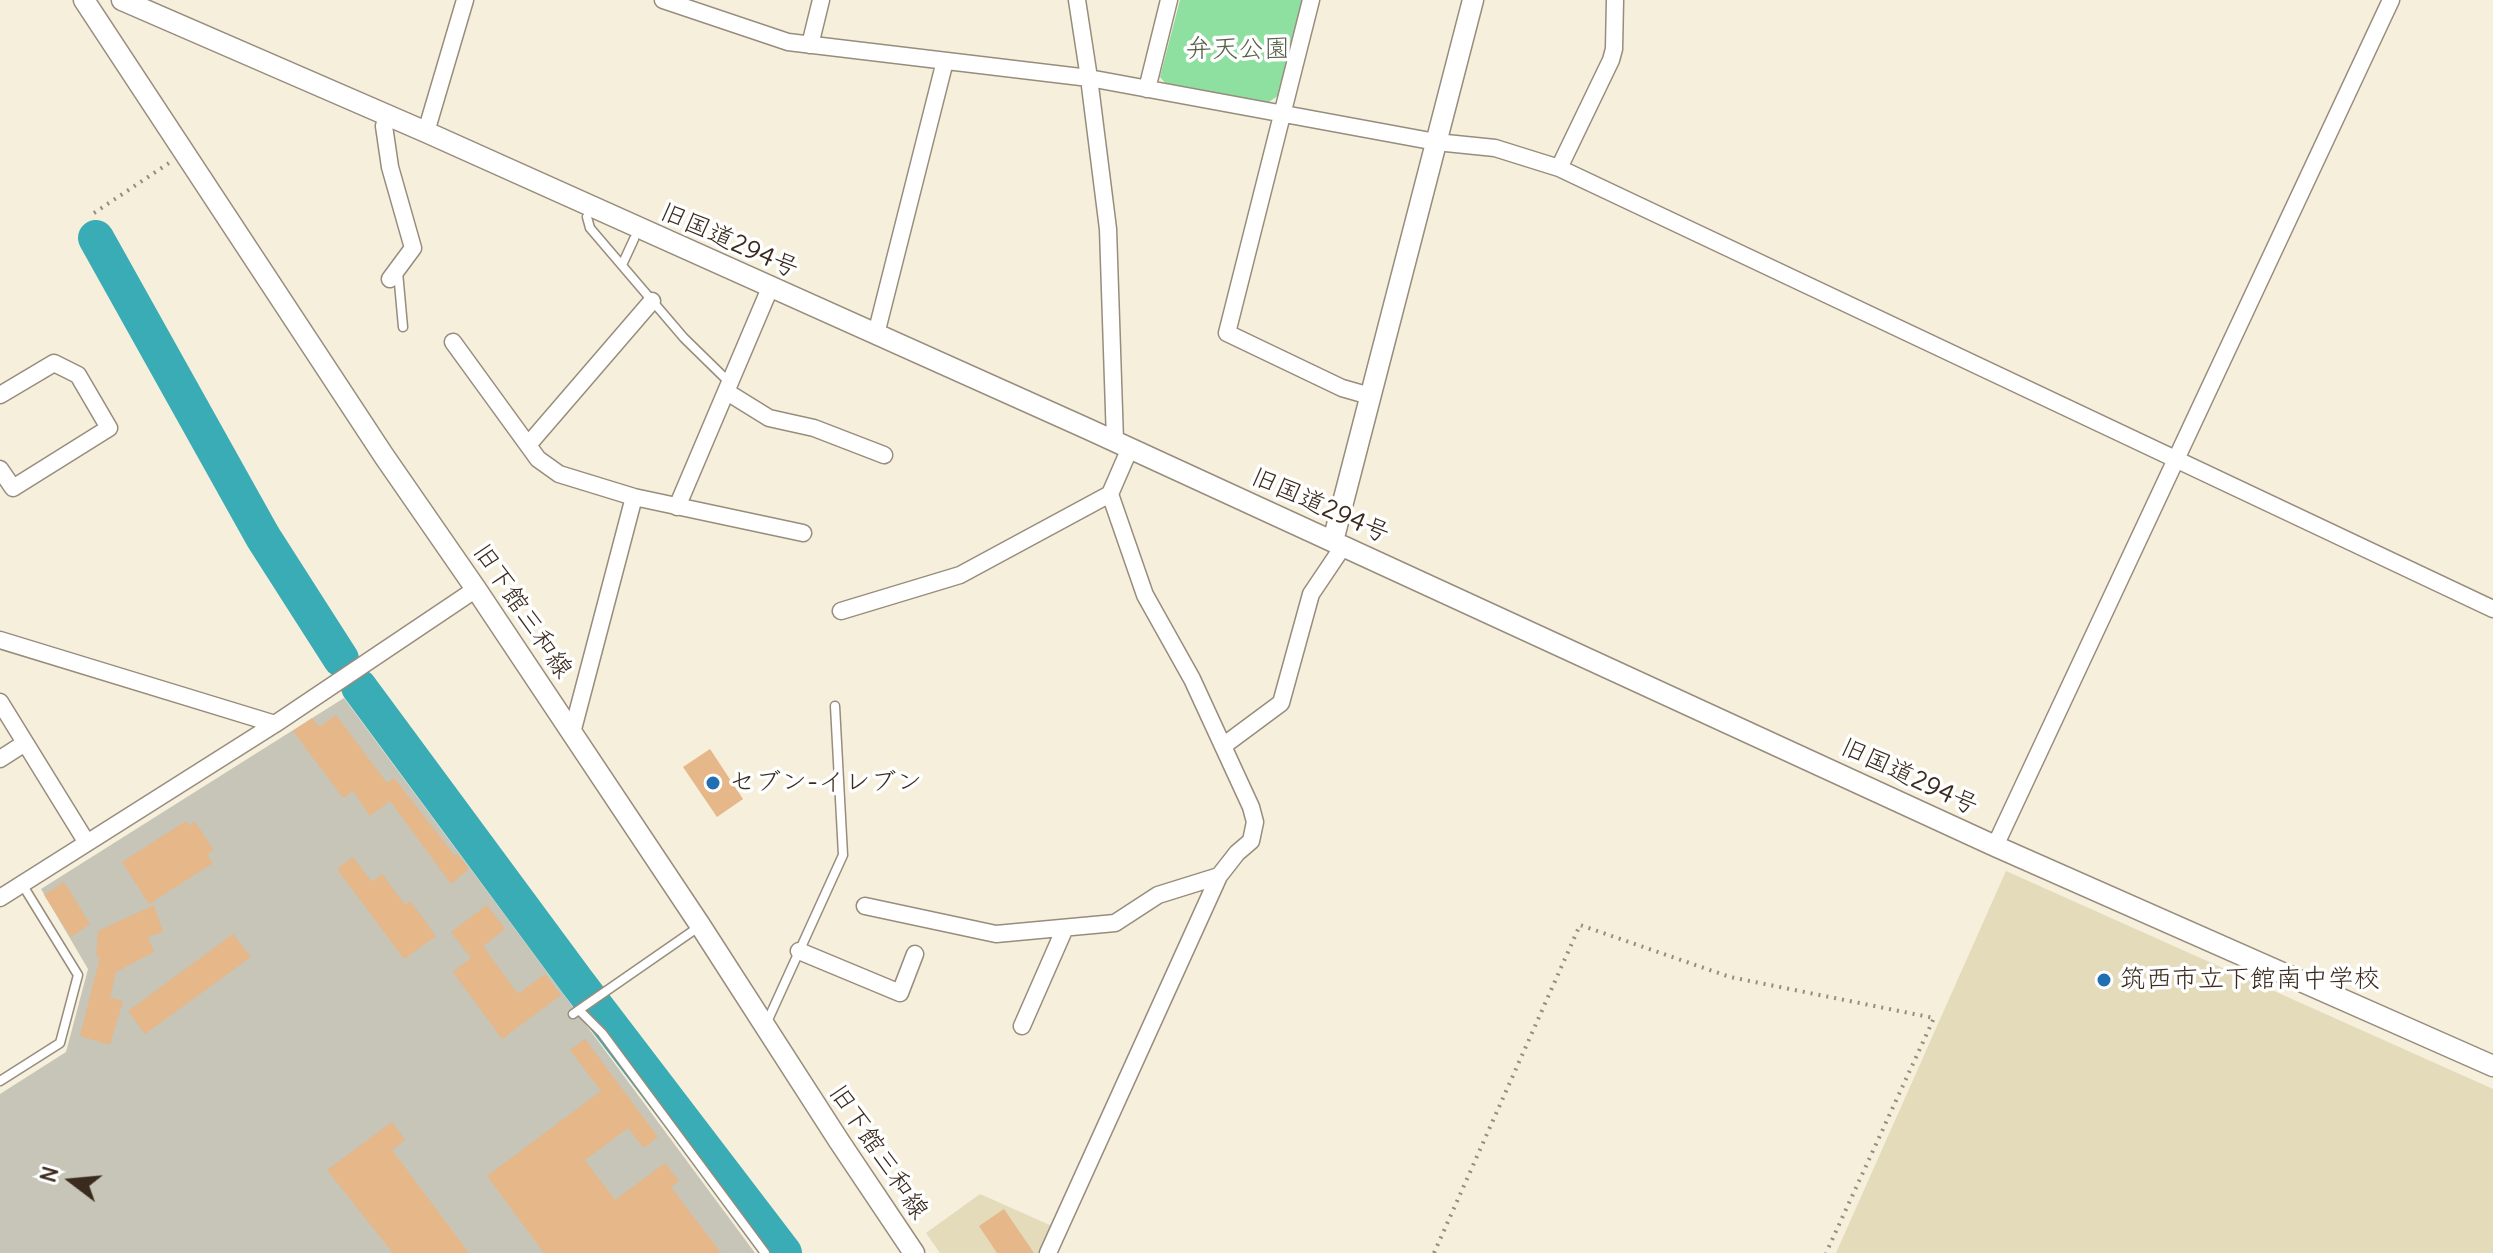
<!DOCTYPE html>
<meta charset="utf-8">
<style>
body{margin:0}
#map{position:relative;width:2493px;height:1253px;overflow:hidden;background:#f5efdc;font-family:Delius,sans-serif}
canvas{display:block}
.north{position:absolute;left:32px;top:1141px;width:80px;height:80px;-webkit-text-stroke:6px #fff;paint-order:stroke;rotate:286deg;font-size:22px;font-weight:700;line-height:32px;text-align:center;color:#3b2a1e}
.north::after{content:'';display:block;margin:auto;width:28px;height:36px;background:#3b2a1e;clip-path:polygon(50% 0,100% 100%,50% 72%,0 100%)}
</style>
<div id="map">
<canvas width="2493" height="1253"></canvas>
<div class="north">N</div>
</div>
<script>
const ctx = document.querySelector('canvas').getContext('2d');
ctx.lineJoin = 'round';
function fill(path, color) {
  ctx.fillStyle = color;
  ctx.fill(path, 'evenodd');
}
function poly(rows) {
  const path = new Path2D();
  for (const r of rows) {
    path.moveTo(r[0], r[1]);
    for (let i = 2; i < r.length; i += 2) path.lineTo(r[i], r[i + 1]);
  }
  return path;
}
function strokePath(path, color, width, dash) {
  ctx.strokeStyle = color;
  ctx.lineWidth = width;
  ctx.lineCap = dash ? 'butt' : 'round';
  ctx.setLineDash(dash || []);
  ctx.stroke(path);
}
function write(font, color, halo, rows, align = 'center') {
  ctx.font = font + ' Delius,"Klee One",sans-serif';
  ctx.lineWidth = 7;
  ctx.setLineDash([]);
  ctx.textBaseline = 'middle';
  ctx.strokeStyle = halo;
  ctx.fillStyle = color;
  for (const [text, x, y, turn = 0] of rows) {
    ctx.save();
    ctx.translate(x, y);
    ctx.rotate((+turn || 0) * Math.PI / 180);
    ctx.textAlign = isNaN(turn) ? turn : align;
    if (halo) ctx.strokeText(text, 0, 0);
    ctx.fillText(text, 0, 0);
    ctx.restore();
  }
}
fill(poly([
 [2006,871,2493,1089,2493,1253,1836,1253],
 [980,1194,1052,1226,1040,1253,940,1253,926,1233]
]), '#e4dbba');
fill(poly([
 [344,698,755,1253,0,1253,0,1094,66,1052,88,969,41,889]
]), '#c6c5b8');
fill(poly([
 [1180,0,1303,0,1279,95,1266,104,1172,91,1160,77]
]), '#8ee0a0');
strokePath(poly([
 [96,238,263,537,341,659],
 [359,687,577,982,784,1253]
]), '#3aacb5', 36);
fill(poly([
 [336,715,387,783,394,778,455,856,458,854,469,869,451,884,390,801,370,816,353,791,343,798,293,731,312,718,319,727],
 [710,749,743,799,717,817,683,767],
 [186,821,188,826,195,822,214,850,207,854,213,863,149,904,122,862],
 [353,857,372,882,382,874,405,905,410,901,436,936,404,959,337,869],
 [64,882,90,924,71,937,44,895],
 [154,905,163,932,148,937,154,952,116,972,110,997,123,1001,110,1045,80,1036,100,957,96,956,98,931],
 [487,905,505,929,483,946,518,994,545,974,561,995,502,1039,453,972,471,958,451,932],
 [233,934,251,957,145,1034,128,1011],
 [585,1039,658,1137,644,1148,628,1128,585,1160,615,1200,665,1163,679,1181,671,1187,721,1253,544,1253,487,1176,601,1091,570,1050],
 [392,1122,405,1140,392,1150,469,1253,393,1253,327,1170],
 [1004,1209,1034,1253,997,1253,979,1226]
]), '#e6b788');
const service = poly([
 [587,217,590,228,684,338,730,383],
 [622,265,634,239],
 [398,272,403,327],
 [579,1010,602,1033,765,1253],
 [573,1014,700,926],
 [767,1022,843,855,835,706],
 [0,1081,60,1043,78,975,22,884]
]);
const minor = poly([
 [663,0,788,42,1089,78,1436,142,1495,148,1559,168,2493,609],
 [1077,0,1089,78,1108,229,1115,441],
 [1311,0,1227,333,1342,388,1370,396],
 [810,45,821,0],
 [1147,89,1169,0],
 [387,115,384,126,390,167,413,248,390,279],
 [426,132,465,0],
 [1559,168,1611,60,1614,49,1615,0],
 [876,334,945,61],
 [453,342,538,459,559,474,634,497],
 [727,392,769,418,814,428,884,455],
 [0,395,54,363,78,375,109,428,13,488,0,469],
 [528,445,652,301],
 [677,507,770,288],
 [841,611,960,575,1110,494],
 [0,640,275,724],
 [0,702,87,843],
 [572,733,634,497,803,533],
 [1223,746,1281,703,1311,594,1344,545],
 [0,759,25,743],
 [1995,846,2391,0],
 [0,898,275,724,476,589],
 [865,906,996,934,1115,923,1158,895,1219,876],
 [799,951,900,993,915,954],
 [1022,1026,1065,928],
 [1048,1253,1219,876,1237,853,1251,841,1255,822,1251,807,1192,679,1145,595,1110,494,1130,448]
]);
const tertiary = poly([
 [84,0,384,456,476,589,700,925,839,1141,914,1253],
 [122,0,426,132,1088,429,1995,846,2493,1066],
 [1333,541,1473,0]
]);
strokePath(service, '#988c7d', 11);
strokePath(minor, '#988c7d', 19);
strokePath(tertiary, '#988c7d', 23);
strokePath(poly([
 [94,213,169,163],
 [1434,1253,1580,925,1730,977,1934,1018,1826,1253]
]), '#988c7d', 4, [2, 6]);
strokePath(service, '#fff', 8);
strokePath(minor, '#fff', 16);
strokePath(tertiary, '#fff', 20);
for (const [x, y, r, color] of [
 [713,783,8,"#1f6fb2"],
 [2104,980,8,"#1f6fb2"]
]) {
  const dot = new Path2D();
  dot.arc(x, y, r, 0, 2 * Math.PI);
  ctx.fillStyle = color;
  ctx.fill(dot);
  strokePath(dot, '#fff', 3);
}
write('26px', '#546145', '#fff', [
 ["弁天公園",1238,50]
]);
write('26px', '#3b2a1e', '#fff', [
 ["旧国道294号",729,241,24],
 ["旧国道294号",1320,506,24],
 ["旧下館三和線",522,611,56],
 ["旧国道294号",1909,777,25],
 ["旧下館三和線",878,1152,56]
]);
write('26px', '#3b2a1e', '#fff', [
 ["セブン-イレブン",729,783],
 ["筑西市立下館南中学校",2120,980]
], 'left');
</script>
